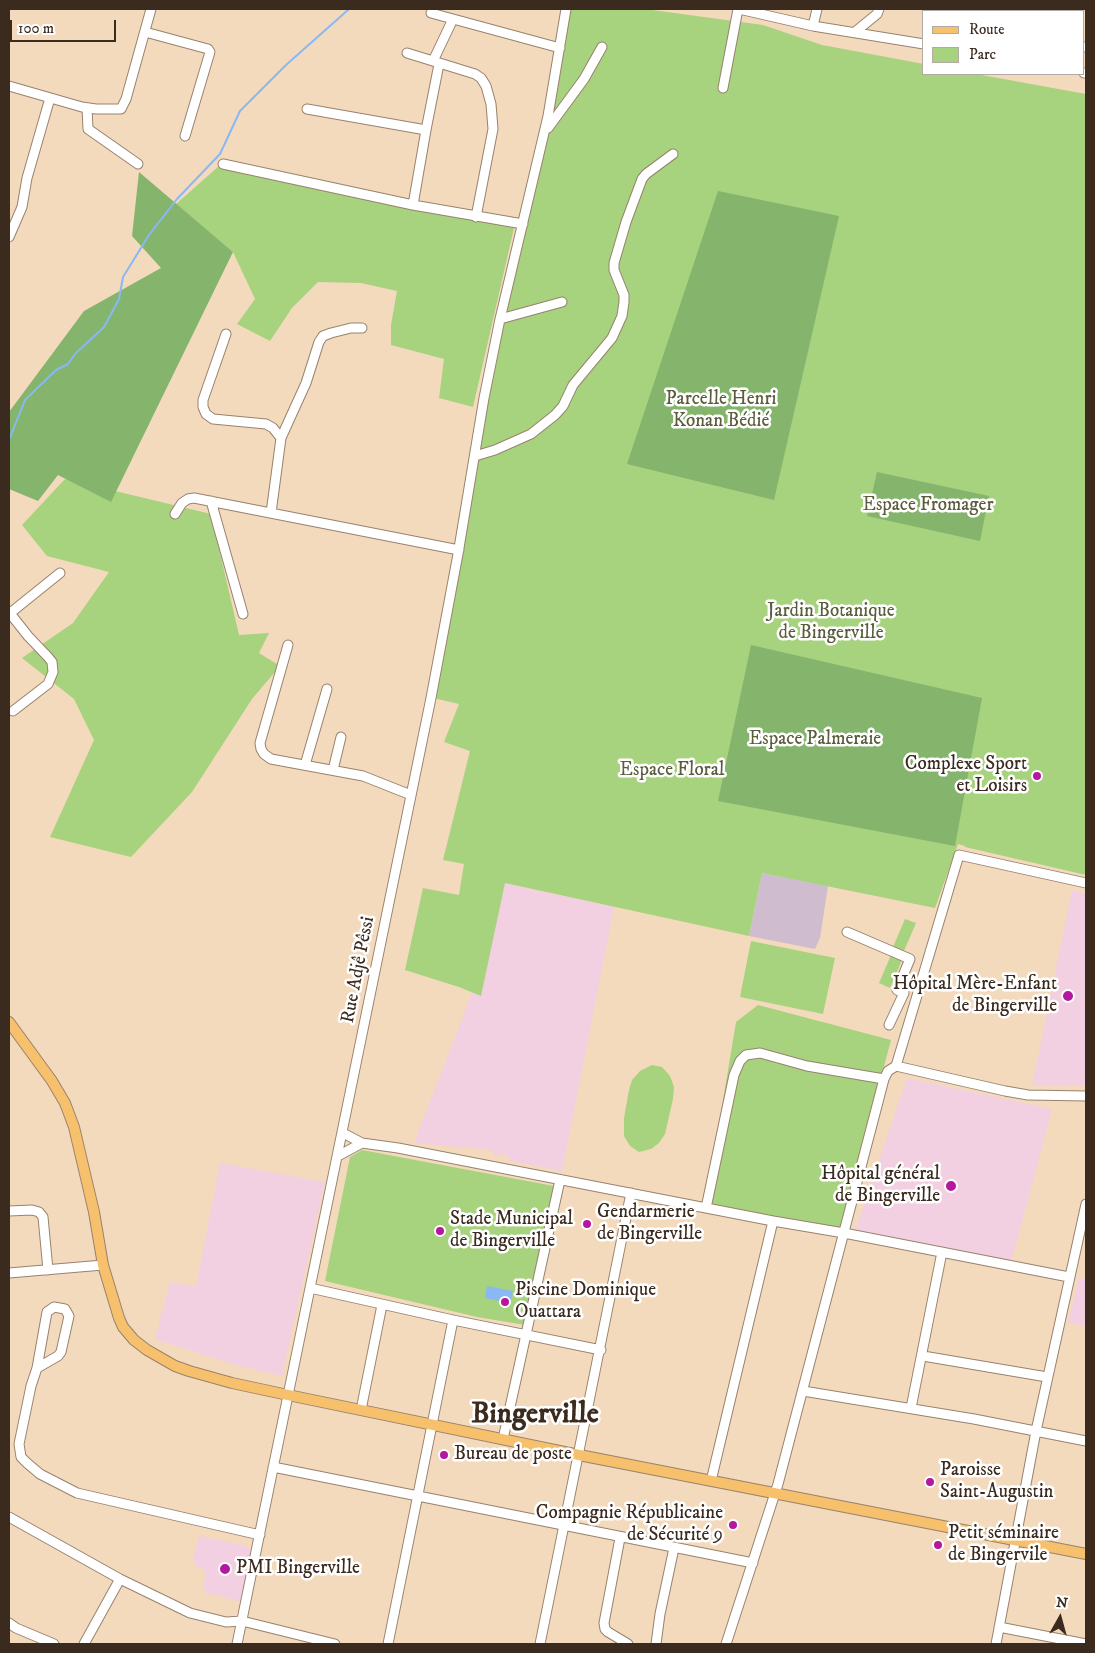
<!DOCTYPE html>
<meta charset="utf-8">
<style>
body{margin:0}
#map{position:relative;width:1095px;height:1653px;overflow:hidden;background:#f4dabd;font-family:"IM FELL DW Pica",serif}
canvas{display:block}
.frame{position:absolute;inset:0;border:10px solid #3b2a1e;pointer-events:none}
.legend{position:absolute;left:922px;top:10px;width:162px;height:65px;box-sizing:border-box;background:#fff;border:1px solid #b1aaa5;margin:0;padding:6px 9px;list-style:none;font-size:15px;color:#3b2a1e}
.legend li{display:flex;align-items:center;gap:10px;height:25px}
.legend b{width:25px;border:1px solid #b1aaa5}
.north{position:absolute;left:1035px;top:1593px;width:50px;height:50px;-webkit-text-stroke:4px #fff;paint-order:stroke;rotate:7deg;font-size:14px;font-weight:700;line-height:20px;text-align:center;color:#3b2a1e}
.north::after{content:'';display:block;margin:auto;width:18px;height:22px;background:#3b2a1e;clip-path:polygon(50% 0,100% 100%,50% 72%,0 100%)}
.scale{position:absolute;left:10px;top:20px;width:106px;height:22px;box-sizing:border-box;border:2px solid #3b2a1e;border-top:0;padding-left:6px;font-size:15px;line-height:18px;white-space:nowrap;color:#3b2a1e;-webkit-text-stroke:4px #fff;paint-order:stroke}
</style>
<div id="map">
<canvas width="1095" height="1653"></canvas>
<div class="frame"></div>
<ul class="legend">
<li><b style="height:6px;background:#f7c06c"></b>Route</li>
<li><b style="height:14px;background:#a7d27e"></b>Parc</li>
</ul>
<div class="north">N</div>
<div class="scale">100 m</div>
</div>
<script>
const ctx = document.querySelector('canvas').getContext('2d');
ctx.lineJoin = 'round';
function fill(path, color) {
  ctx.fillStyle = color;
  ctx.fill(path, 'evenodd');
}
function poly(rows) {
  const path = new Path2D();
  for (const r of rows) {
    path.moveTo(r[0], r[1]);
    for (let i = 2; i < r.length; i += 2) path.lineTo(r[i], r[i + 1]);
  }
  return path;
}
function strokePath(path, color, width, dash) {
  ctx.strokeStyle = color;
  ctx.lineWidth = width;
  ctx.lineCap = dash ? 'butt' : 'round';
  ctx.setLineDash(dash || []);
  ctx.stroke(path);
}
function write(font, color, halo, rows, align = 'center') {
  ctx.font = font + ' "IM FELL DW Pica",serif';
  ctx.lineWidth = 5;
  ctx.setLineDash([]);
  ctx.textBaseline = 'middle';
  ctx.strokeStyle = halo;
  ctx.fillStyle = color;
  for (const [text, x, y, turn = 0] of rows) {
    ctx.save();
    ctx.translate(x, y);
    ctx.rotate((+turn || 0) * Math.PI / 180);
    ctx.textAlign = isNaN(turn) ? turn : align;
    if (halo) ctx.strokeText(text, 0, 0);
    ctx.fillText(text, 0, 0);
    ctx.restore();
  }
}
fill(poly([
 [504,883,614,907,562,1171,510,1161,508,1155,499,1154,495,1158,492,1150,414,1143,472,993,481,996],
 [1072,890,1086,894,1086,1086,1032,1086],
 [907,1078,1052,1109,1011,1263,855,1231],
 [220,1163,325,1182,282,1376,236,1365,155,1339,170,1282,196,1287],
 [1079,1278,1086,1279,1086,1326,1068,1323],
 [199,1536,244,1545,252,1551,243,1602,204,1592,205,1570,197,1567,193,1558]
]), '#f2cfe1');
fill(poly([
 [762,873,828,886,820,938,815,949,749,936]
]), '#cfbdcf');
fill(poly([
 [564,9,645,9,763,25,822,45,924,64,924,74,976,74,1086,94,1086,875,965,847,965,846,958,844,935,908,762,873,749,936,505,883,481,996,459,987,405,970,423,888,459,895,464,864,443,860,470,751,444,742,459,704,433,698,457,553],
 [219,166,514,228,473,407,439,398,444,359,391,345,391,325,397,291,361,283,318,282,292,308,270,341,237,324,255,299,233,252,176,204],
 [65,479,211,514,239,635,269,633,259,653,280,666,252,699,192,792,131,857,50,837,94,740,74,699,22,658,73,623,109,572,47,556,22,525],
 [905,919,916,923,904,951,893,947],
 [751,941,835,958,823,1014,740,997],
 [891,955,902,960,890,988,879,983],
 [758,1005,891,1040,840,1233,706,1203,736,1022],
 [652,1065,662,1067,670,1076,674,1087,673,1099,665,1134,659,1143,651,1149,639,1152,630,1146,624,1136,624,1118,629,1090,632,1080,640,1071],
 [362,1150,554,1186,535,1280,531,1288,525,1325,477,1317,325,1281,350,1157]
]), '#a7d27e');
fill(poly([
 [139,172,233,252,111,502,58,475,38,501,9,489,9,412,84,311,161,268,132,236],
 [718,191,839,216,774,500,627,464],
 [877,472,989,496,980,541,867,516],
 [751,645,982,698,955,846,718,801]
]), '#85b46d');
fill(poly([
 [487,1286,513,1291,510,1303,485,1298]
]), '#89b8f4');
strokePath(poly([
 [9,440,25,400,56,370,68,364,75,354,104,327,119,299,123,277,149,235,177,199,220,154,240,111,286,65,349,9]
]), '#89b8f4', 2);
const minor = poly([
 [739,9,813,26,924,44],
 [933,11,933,9],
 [989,11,990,9],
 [1042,11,1042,9],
 [431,13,560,48],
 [813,26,817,9],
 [145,32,208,49,210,52,185,136],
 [855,32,877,14,879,9],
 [1084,47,1086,47],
 [407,53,475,74,481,78,486,86,491,104,493,129,476,217],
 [433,61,453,19],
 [1084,73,1086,73],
 [9,86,82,107,96,109,121,109,126,99,151,9],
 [723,88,738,9],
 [87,108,88,129,138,164],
 [307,109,426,130],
 [548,128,584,79,602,47],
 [223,164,413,205,523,224],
 [413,205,426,130,439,64],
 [9,237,22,207,27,178,50,98],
 [500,319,562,302],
 [226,334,203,400,203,407,206,414,213,419,266,424,273,428,281,438],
 [475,456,495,450,531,434,555,415,563,406,573,385,612,338,622,316,624,302,624,295,614,270,614,263,626,222,642,179,646,174,673,154],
 [211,501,243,614],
 [271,513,281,438,306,383,319,342,323,336,331,333,351,328,362,328],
 [175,514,182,503,188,499,194,498,459,550],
 [9,612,28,636,48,657,52,662,53,672,48,684,13,711],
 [9,614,60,573],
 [288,645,260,743,261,749,264,754,271,759,363,776,411,795],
 [305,765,327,689],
 [333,770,341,737],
 [847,932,910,959,897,990,904,993],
 [889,1025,904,993,903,990],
 [896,1066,1005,1091,1028,1095,1086,1096],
 [343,1133,362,1143,398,1148,773,1221,844,1233,1069,1277],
 [338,1156,362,1143],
 [706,1208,734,1075,740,1061,746,1055,760,1053,807,1066,884,1079],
 [9,1211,32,1210,39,1212,43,1217,48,1270],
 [9,1273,103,1265],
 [310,1288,453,1320,601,1350],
 [923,1356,1047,1377],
 [37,1368,58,1356,61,1352,69,1316,65,1309,54,1307,47,1312,37,1368,31,1386,19,1444,21,1457,27,1463,40,1474,77,1493,260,1535],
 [803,1391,974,1419,1086,1441],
 [911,1408,942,1252],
 [361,1410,382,1305],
 [503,1439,560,1180],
 [273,1467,753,1563],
 [711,1481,773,1221],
 [9,1517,120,1579,190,1613,226,1622,242,1621,335,1644],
 [620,1538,604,1623,605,1629,608,1632,628,1644],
 [9,1623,16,1628,54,1644],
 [999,1627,1086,1644],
 [84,1644,120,1579],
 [237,1644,431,698,458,554,484,398,500,319,548,116,566,9],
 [388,1644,453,1320],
 [540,1644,631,1193],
 [656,1644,660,1614,674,1548],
 [726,1644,778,1484,884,1079,888,1071,896,1066,959,855,1086,883],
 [996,1644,1036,1431,1086,1204]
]);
const major = poly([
 [9,1022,52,1081,65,1103,74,1127,94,1212,103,1265,119,1318,123,1327,134,1340,147,1350,175,1366,189,1371,232,1383,288,1395,579,1455,1086,1554]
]);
strokePath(minor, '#98826e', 11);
strokePath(major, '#98826e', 12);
strokePath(minor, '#fff', 9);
strokePath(major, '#f7c06c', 10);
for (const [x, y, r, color] of [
 [1037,776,5,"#b5179e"],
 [1068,996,6,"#b5179e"],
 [951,1186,6,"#b5179e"],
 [587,1224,5,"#b5179e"],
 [440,1231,5,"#b5179e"],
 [505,1302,5,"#b5179e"],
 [444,1455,5,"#b5179e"],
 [930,1482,5,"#b5179e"],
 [733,1525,5,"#b5179e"],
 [938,1545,5,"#b5179e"],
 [225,1569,6,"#b5179e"]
]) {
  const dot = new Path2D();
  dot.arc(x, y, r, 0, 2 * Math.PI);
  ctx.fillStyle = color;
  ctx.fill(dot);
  strokePath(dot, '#fff', 2);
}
write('19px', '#5b5c3b', '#fff', [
 ["Parcelle Henri",721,400],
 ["Konan Bédié",721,422],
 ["Espace Fromager",928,506],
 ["Jardin Botanique",831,612],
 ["de Bingerville",831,634],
 ["Espace Palmeraie",815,740],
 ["Espace Floral",672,771]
]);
write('19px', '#3b2a1e', '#fff', [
 ["Complexe Sport",1027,765,"right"],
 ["et Loisirs",1027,787,"right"],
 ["Hôpital Mère-Enfant",1057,985,"right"],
 ["de Bingerville",1057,1007,"right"],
 ["Hôpital général",940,1175,"right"],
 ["de Bingerville",940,1197,"right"],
 ["Gendarmerie",597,1213],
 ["de Bingerville",597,1235],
 ["Stade Municipal",450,1220],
 ["de Bingerville",450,1242],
 ["Piscine Dominique",515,1291],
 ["Ouattara",515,1313],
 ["Bureau de poste",454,1455],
 ["Paroisse",940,1471],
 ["Saint-Augustin",940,1493],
 ["Compagnie Républicaine",723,1514,"right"],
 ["de Sécurité 9",723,1536,"right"],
 ["Petit séminaire",948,1534],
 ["de Bingervile",948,1556],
 ["PMI Bingerville",236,1569]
], 'left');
write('19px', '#3b2a1e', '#fff', [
 ["Rue Adjê Pêssi",359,970,-79]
]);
write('bold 29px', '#3b2a1e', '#fff', [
 ["Bingerville",535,1416]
]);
</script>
